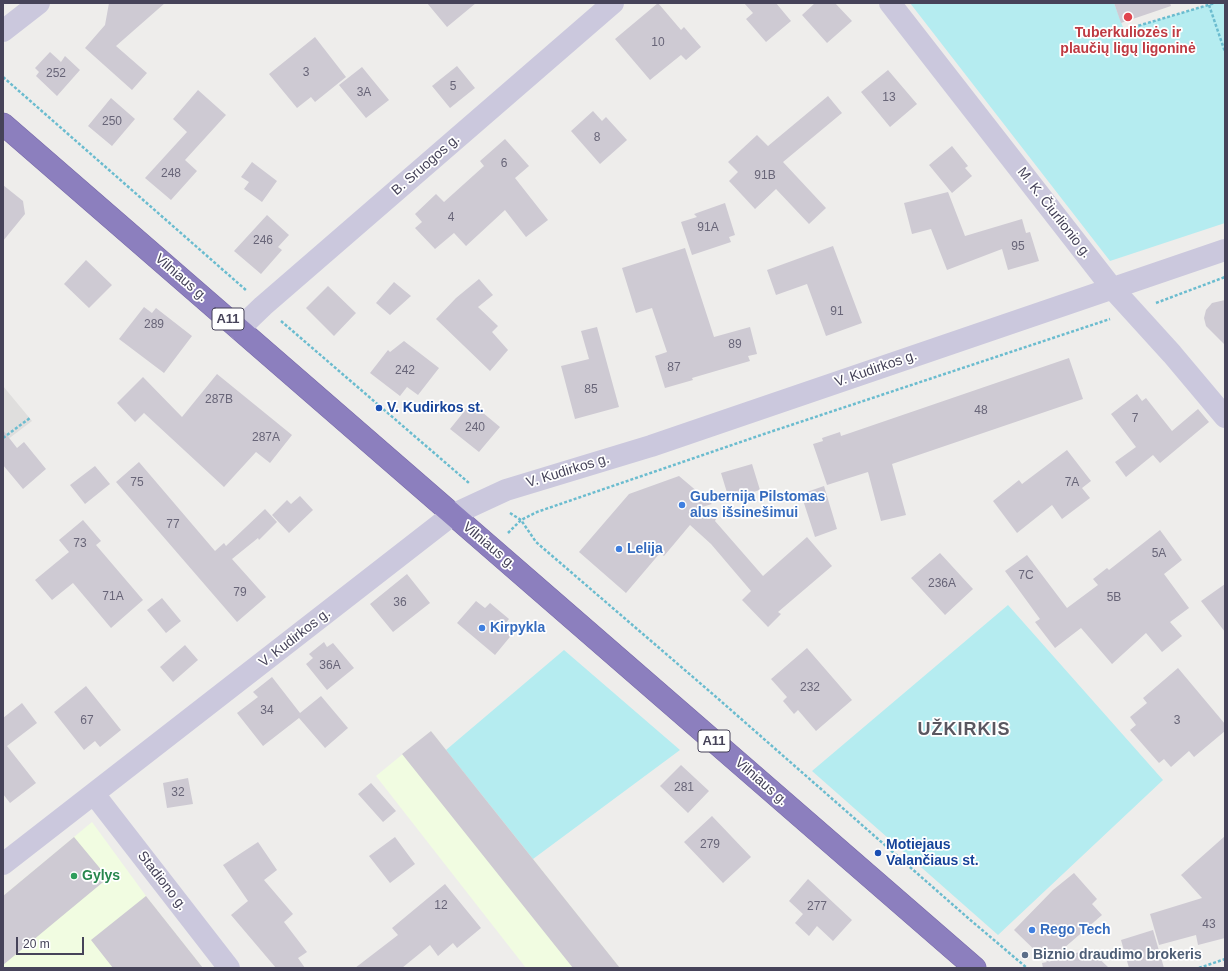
<!DOCTYPE html>
<meta charset="utf-8">
<style>
body{margin:0}
#map{position:relative;width:1228px;height:971px;overflow:hidden;background:#eeedeb;font-family:Arial,sans-serif}
canvas{display:block}
.frame{position:absolute;inset:0;border:4px solid #464359;pointer-events:none}
.scale{position:absolute;left:16px;top:937px;width:68px;height:18px;box-sizing:border-box;border:2px solid #464359;border-top:0;padding-left:5px;font-size:12px;line-height:14px;white-space:nowrap;color:#464359;-webkit-text-stroke:3px #fff;paint-order:stroke}
</style>
<div id="map">
<canvas width="1228" height="971"></canvas>
<div class="frame"></div>
<div class="scale">20 m</div>
</div>
<script>
const ctx = document.querySelector('canvas').getContext('2d');
ctx.lineJoin = 'round';
function fill(path, color) {
  ctx.fillStyle = color;
  ctx.fill(path, 'evenodd');
}
function poly(rows) {
  const path = new Path2D();
  for (const r of rows) {
    path.moveTo(r[0], r[1]);
    for (let i = 2; i < r.length; i += 2) path.lineTo(r[i], r[i + 1]);
  }
  return path;
}
function strokePath(path, color, width, dash) {
  ctx.strokeStyle = color;
  ctx.lineWidth = width;
  ctx.lineCap = dash ? 'butt' : 'round';
  ctx.setLineDash(dash || []);
  ctx.stroke(path);
}
function write(font, color, halo, rows, align = 'center') {
  ctx.font = font + ' Arial,sans-serif';
  ctx.lineWidth = 3.5;
  ctx.setLineDash([]);
  ctx.textBaseline = 'middle';
  ctx.strokeStyle = halo;
  ctx.fillStyle = color;
  for (const [text, x, y, turn = 0] of rows) {
    ctx.save();
    ctx.translate(x, y);
    ctx.rotate((+turn || 0) * Math.PI / 180);
    ctx.textAlign = isNaN(turn) ? turn : align;
    if (halo) ctx.strokeText(text, 0, 0);
    ctx.fillText(text, 0, 0);
    ctx.restore();
  }
}
fill(poly([
 [431,731,620,968,526,968,376,776],
 [92,822,146,896,203,968,3,968,3,896]
]), '#f1fce1');
fill(poly([
 [3,386,32,421,3,443]
]), '#dfdedd');
fill(poly([
 [910,3,1114,3,1124,30,1215,3,1225,3,1225,223,1110,261],
 [1008,605,1163,780,998,935,812,771],
 [564,650,680,750,533,859,446,750]
]), '#b5ecf0');
fill(poly([
 [109,3,165,3,116,46,147,73,132,90,85,48,105,25],
 [427,3,476,3,447,27],
 [658,3,681,30,684,27,701,47,686,60,681,55,650,80,615,39],
 [744,3,776,3,791,21,766,42,746,19,753,13],
 [815,3,835,3,852,21,827,43,802,15],
 [1114,3,1170,3,1171,6,1121,23],
 [315,37,346,77,315,102,311,97,297,108,269,74],
 [50,52,61,62,65,56,80,70,57,96,36,76,39,72,35,68],
 [457,66,475,88,450,108,432,86],
 [362,67,389,100,366,118,339,85],
 [888,70,917,104,890,127,861,92],
 [198,90,226,115,185,160,197,171,171,200,145,178,187,132,173,119],
 [828,96,842,113,783,162,826,208,809,224,776,189,755,209,729,181,738,172,728,162,757,135,768,146],
 [111,98,135,119,112,146,88,126],
 [593,111,602,121,606,117,627,140,600,164,571,131],
 [505,139,529,166,515,178,548,220,526,237,505,210,466,246,454,233,435,249,415,228,422,222,415,214,436,194,444,202,484,166,480,161],
 [952,146,968,166,965,168,972,176,952,193,929,165],
 [252,162,277,181,262,202,244,189,249,182,241,177],
 [3,185,23,201,25,214,3,241],
 [948,192,965,236,1022,219,1026,233,1030,232,1039,261,1008,270,1002,249,947,270,931,229,912,234,904,203],
 [725,203,735,235,729,237,731,242,692,255,681,222,697,217,694,214],
 [267,215,289,235,278,247,282,250,261,274,234,251],
 [833,246,862,323,826,336,807,284,776,295,767,270],
 [685,248,714,337,750,327,757,354,748,356,750,361,692,378,693,380,665,388,655,356,667,352,652,308,636,313,622,268],
 [86,260,112,285,89,308,64,284],
 [479,279,493,295,478,307,498,326,492,332,508,350,490,371,436,319,456,298],
 [394,282,411,296,390,315,376,303],
 [328,286,356,313,334,336,306,308],
 [1225,300,1225,345,1206,326,1204,318,1206,310,1212,303],
 [144,307,152,313,156,308,192,336,164,373,119,339],
 [597,327,619,407,575,419,561,366,589,359,581,331],
 [404,341,439,368,418,395,407,387,400,396,370,373,388,350,390,352],
 [1069,358,1083,399,892,464,906,515,881,521,868,472,827,485,813,444,823,441,822,438,840,432,841,436,850,433],
 [217,374,292,435,270,463,256,452,224,487,144,413,135,422,117,403,143,377,182,417],
 [1137,394,1142,401,1146,398,1172,431,1198,409,1209,422,1160,463,1153,455,1126,477,1115,462,1136,447,1111,414],
 [471,403,500,427,479,452,450,429],
 [3,430,17,448,24,442,46,469,23,489,3,465],
 [1067,450,1091,481,1082,488,1090,498,1062,519,1052,505,1017,533,993,501,1019,480,1022,484],
 [139,462,215,551,224,543,226,546,265,509,277,522,259,540,258,538,232,559,266,597,237,622,116,482],
 [752,464,760,490,729,499,721,473],
 [95,466,110,484,85,504,70,485],
 [679,476,712,504,702,507,716,519,715,521,763,576,807,537,832,566,778,612,781,614,768,627,742,600,751,591,711,544,690,525,664,556,660,553,626,593,579,552,629,494],
 [824,486,837,529,815,537,801,494],
 [300,496,313,510,289,533,272,515,287,500,291,504],
 [83,520,101,541,96,545,143,600,111,628,73,583,52,600,35,580,69,552,59,540],
 [1160,530,1182,560,1164,574,1189,608,1170,622,1182,636,1162,652,1146,633,1112,664,1081,628,1055,648,1035,622,1040,619,1005,571,1027,555,1067,608,1098,585,1093,579,1107,568,1109,570],
 [940,553,973,589,945,615,911,578],
 [407,574,430,603,393,632,370,604],
 [1225,584,1225,632,1201,601],
 [162,598,181,621,166,633,147,610],
 [476,601,485,608,490,603,509,619,505,624,514,632,495,655,457,623],
 [324,642,327,647,333,643,354,668,327,690,306,664,313,658,309,654],
 [185,645,198,660,173,682,160,667],
 [807,648,852,700,816,731,798,710,794,714,783,701,787,697,771,679],
 [1178,668,1225,724,1225,731,1194,757,1189,751,1171,767,1164,759,1159,763,1130,730,1136,725,1130,717,1147,703,1143,698],
 [272,677,300,713,321,696,348,728,325,748,299,718,263,746,237,713,258,697,253,692],
 [86,686,121,730,100,747,95,741,84,750,54,712],
 [22,703,37,723,7,746,36,783,10,803,3,794,3,718],
 [431,731,533,859,620,968,573,968,402,754],
 [681,765,709,791,688,813,660,786],
 [188,778,193,804,167,808,163,783],
 [371,783,396,811,383,822,358,794],
 [712,816,751,857,723,883,684,842],
 [1225,836,1225,938,1198,945,1196,935,1159,945,1150,914,1202,898,1181,875],
 [74,837,108,878,3,965,3,896],
 [395,837,415,864,390,883,369,856],
 [258,842,277,870,264,880,293,914,284,922,307,952,298,958,305,968,276,968,231,915,248,901,223,865],
 [1074,873,1097,899,1092,904,1102,915,1048,962,1089,949,1109,968,1043,968,1042,963,1047,962,1014,930,1053,890],
 [808,879,852,920,833,941,817,926,809,936,795,923,803,914,789,901],
 [445,884,481,928,457,948,453,943,438,956,430,945,402,968,355,968,398,935,392,928],
 [146,896,203,968,113,968,91,940],
 [1153,930,1164,968,1129,968,1121,940]
]), '#cecad3');
const highway = poly([
 [3,124,975,968]
]);
strokePath(highway, '#786aa9', 23);
strokePath(poly([
 [1209,5,1225,52],
 [1124,30,1215,3],
 [3,77,247,291],
 [1156,303,1225,277],
 [281,321,469,483],
 [3,438,30,418],
 [510,513,521,520,536,542,715,696,968,918,1027,968],
 [508,533,521,520,537,512,764,434,1110,319],
 [1199,968,1225,959]
]), '#6bbccf', 2.5, [3, 2]);
strokePath(poly([
 [890,3,1112,288,1172,354,1225,417],
 [3,31,39,3],
 [239,329,263,306,613,3],
 [94,794,229,968],
 [3,864,452,515,506,490,651,446,1225,250]
]), '#cbc8dd', 22);
strokePath(highway, '#8c7fbe', 22);
for (const [x, y, r, color] of [
 [1128,17,5,"#e0444e"],
 [379,408,4,"#1a4fb4"],
 [682,505,4,"#3f7fe0"],
 [619,549,4,"#3f7fe0"],
 [482,628,4,"#3f7fe0"],
 [878,853,4,"#1a4fb4"],
 [74,876,4,"#2e9e5b"],
 [1032,930,4,"#3f7fe0"],
 [1025,955,4,"#5c6f8a"]
]) {
  const dot = new Path2D();
  dot.arc(x, y, r, 0, 2 * Math.PI);
  ctx.fillStyle = color;
  ctx.fill(dot);
  strokePath(dot, '#fff', 1.5);
}
write('12px', '#686578', null, [
 ["10",658,43],
 ["3",306,73],
 ["252",56,74],
 ["5",453,87],
 ["3A",364,93],
 ["13",889,98],
 ["250",112,122],
 ["8",597,138],
 ["6",504,164],
 ["248",171,174],
 ["91B",765,176],
 ["4",451,218],
 ["91A",708,228],
 ["246",263,241],
 ["95",1018,247],
 ["91",837,312],
 ["289",154,325],
 ["89",735,345],
 ["87",674,368],
 ["242",405,371],
 ["85",591,390],
 ["287B",219,400],
 ["48",981,411],
 ["7",1135,419],
 ["240",475,428],
 ["287A",266,438],
 ["75",137,483],
 ["7A",1072,483],
 ["77",173,525],
 ["73",80,544],
 ["5A",1159,554],
 ["7C",1026,576],
 ["236A",942,584],
 ["79",240,593],
 ["71A",113,597],
 ["5B",1114,598],
 ["36",400,603],
 ["36A",330,666],
 ["232",810,688],
 ["34",267,711],
 ["67",87,721],
 ["3",1177,721],
 ["281",684,788],
 ["32",178,793],
 ["279",710,845],
 ["12",441,906],
 ["277",817,907],
 ["43",1209,925]
]);
for (const [x, y, w] of [
 [228,319,32],
 [714,741,32]
]) {
  const box = new Path2D();
  box.roundRect(x - w / 2, y - 11, w, 22, 3);
  ctx.fillStyle = '#fff';
  ctx.fill(box);
  strokePath(box, '#464359', 1);
}
write('bold 13px', '#464359', null, [
 ["A11",228,319],
 ["A11",714,741]
]);
write('bold 14px', '#be3a42', '#fff', [
 ["Tuberkuliozės ir",1128,33],
 ["plaučių ligų ligoninė",1128,49]
]);
write('14px', '#464359', '#fff', [
 ["B. Sruogos g.",426,165,-41],
 ["M. K. Čiurlionio g.",1054,213,52],
 ["Vilniaus g.",181,278,41],
 ["V. Kudirkos g.",876,369,-19],
 ["V. Kudirkos g.",568,471,-17],
 ["Vilniaus g.",489,546,40],
 ["V. Kudirkos g.",295,638,-38],
 ["Vilniaus g.",761,782,41],
 ["Stadiono g.",162,881,52]
]);
write('bold 14px', '#164399', '#fff', [
 ["V. Kudirkos st.",387,408],
 ["Motiejaus",886,845],
 ["Valančiaus st.",886,861]
], 'left');
write('bold 14px', '#366cbe', '#fff', [
 ["Gubernija Pilstomas",690,497],
 ["alus išsinešimui",690,513],
 ["Lelija",627,549],
 ["Kirpykla",490,628],
 ["Rego Tech",1040,930]
], 'left');
write('bold 14px', '#27864d', '#fff', [
 ["Gylys",82,876]
], 'left');
write('bold 14px', '#4e5e75', '#fff', [
 ["Biznio draudimo brokeris",1033,955]
], 'left');
ctx.letterSpacing = '1px';
write('bold 18px', '#5a5760', '#fff', [
 ["UŽKIRKIS",964,730]
]);
ctx.letterSpacing = '0px';
</script>
